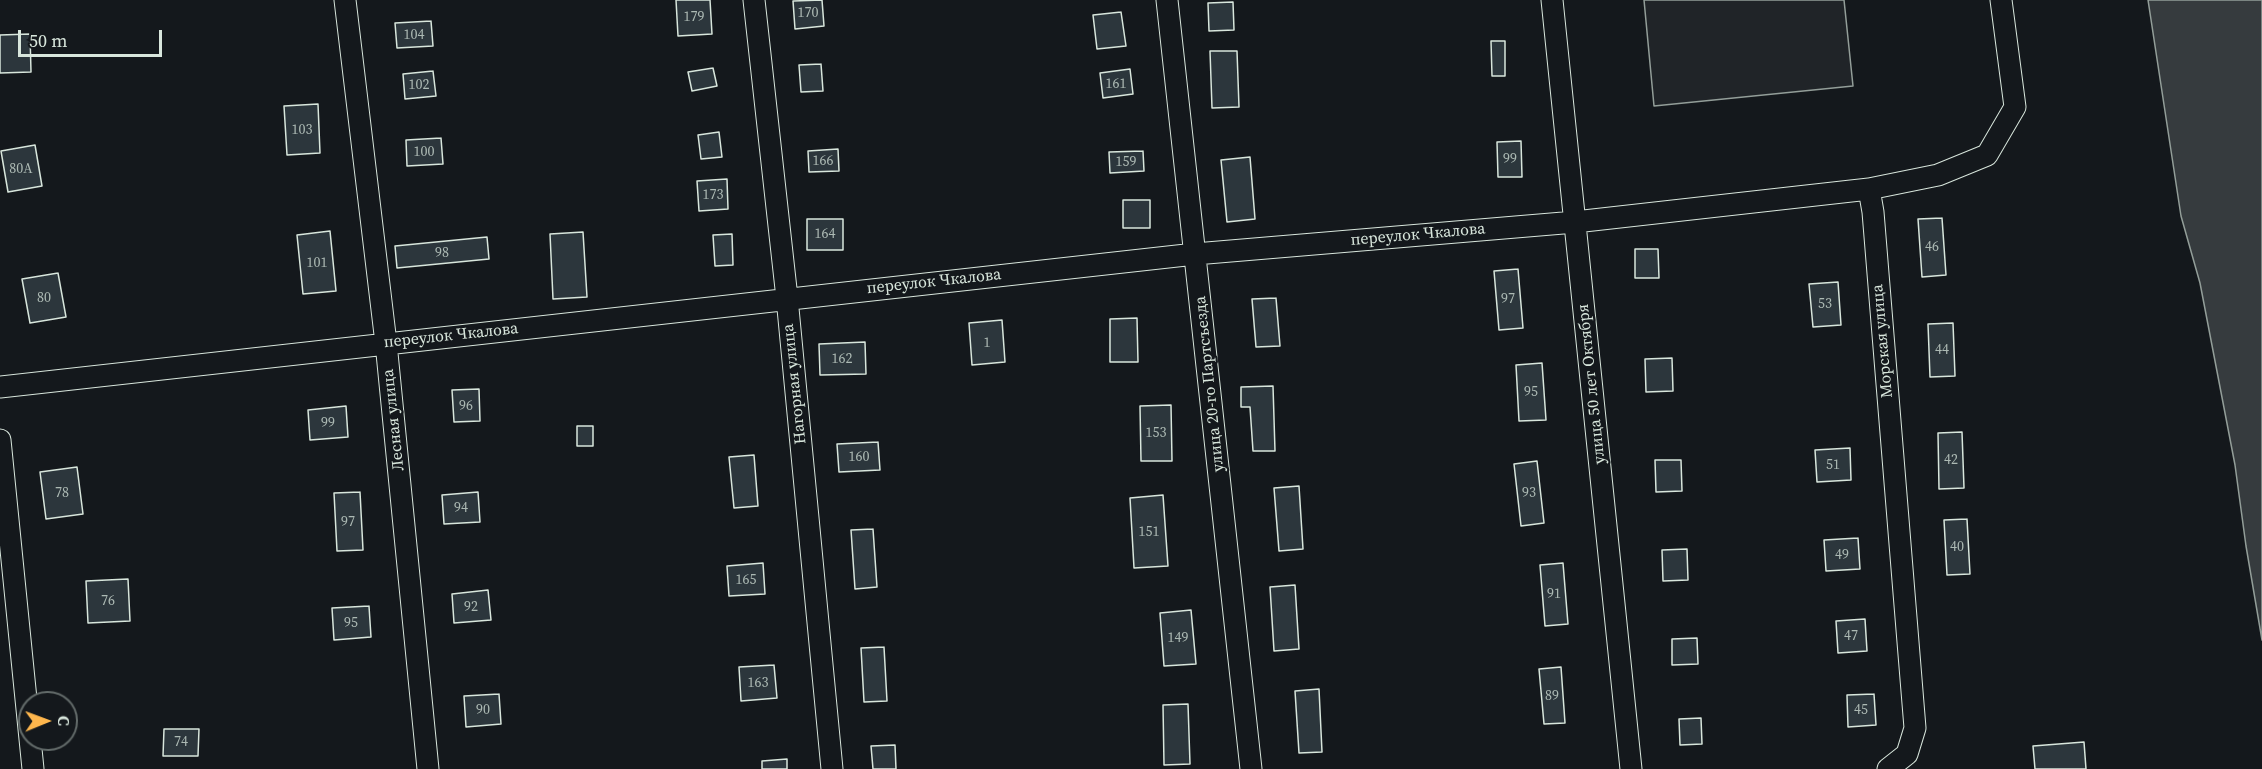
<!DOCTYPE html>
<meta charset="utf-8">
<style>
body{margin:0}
#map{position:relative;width:2262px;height:769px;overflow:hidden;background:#14181c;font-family:"Source Serif 4",serif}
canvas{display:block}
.north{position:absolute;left:18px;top:691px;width:60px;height:60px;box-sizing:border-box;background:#14181c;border:2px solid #626a69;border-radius:50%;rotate:89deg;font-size:16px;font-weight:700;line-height:24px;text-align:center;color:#d8e6dc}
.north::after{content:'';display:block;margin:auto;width:21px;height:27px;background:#ffb74d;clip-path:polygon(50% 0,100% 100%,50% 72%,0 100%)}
.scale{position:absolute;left:18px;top:30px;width:144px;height:27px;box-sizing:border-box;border:3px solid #d8e6dc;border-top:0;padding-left:8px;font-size:18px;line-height:21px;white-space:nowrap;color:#d8e6dc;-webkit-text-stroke:4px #14181c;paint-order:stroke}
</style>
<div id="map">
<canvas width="2262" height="769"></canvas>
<div class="north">С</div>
<div class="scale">50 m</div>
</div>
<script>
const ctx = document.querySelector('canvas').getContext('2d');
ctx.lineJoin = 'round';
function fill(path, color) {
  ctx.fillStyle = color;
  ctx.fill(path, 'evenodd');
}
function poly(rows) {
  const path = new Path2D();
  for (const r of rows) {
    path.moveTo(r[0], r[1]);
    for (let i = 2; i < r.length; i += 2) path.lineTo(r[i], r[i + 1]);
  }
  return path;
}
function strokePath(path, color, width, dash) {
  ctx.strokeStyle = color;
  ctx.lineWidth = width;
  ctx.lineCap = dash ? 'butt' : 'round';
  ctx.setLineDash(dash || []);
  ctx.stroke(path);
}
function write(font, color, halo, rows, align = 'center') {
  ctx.font = font + ' "Source Serif 4",serif';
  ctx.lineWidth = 4.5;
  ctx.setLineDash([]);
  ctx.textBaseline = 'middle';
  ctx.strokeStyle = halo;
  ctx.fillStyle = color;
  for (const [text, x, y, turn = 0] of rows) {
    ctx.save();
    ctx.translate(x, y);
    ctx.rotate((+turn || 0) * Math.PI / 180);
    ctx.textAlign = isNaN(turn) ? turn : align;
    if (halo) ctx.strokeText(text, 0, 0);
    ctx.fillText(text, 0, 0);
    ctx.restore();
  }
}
const green = poly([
 [1644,0,1844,0,1853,86,1654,106,1644,0]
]);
fill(green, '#202428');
strokePath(green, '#939e99', 1.5);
const water = poly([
 [2148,0,2262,0,2262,640,2246,546,2235,465,2200,283,2181,216,2148,0]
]);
fill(water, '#363b3e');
strokePath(water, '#939e99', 1.5);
const building = poly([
 [676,0,710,0,712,34,678,36,676,0],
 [822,0,824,26,795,29,793,1,822,0],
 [1233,2,1234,30,1209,31,1208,3,1233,2],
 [1121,12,1126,46,1097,49,1093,15,1121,12],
 [431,21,433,46,397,48,395,23,431,21],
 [30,34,31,72,0,73,0,35,30,34],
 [1491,41,1505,41,1505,76,1492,76,1491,41],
 [1210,51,1237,51,1239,107,1212,108,1210,51],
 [821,64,823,91,801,92,799,65,821,64],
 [713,68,717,86,692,91,688,72,713,68],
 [1130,69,1133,94,1103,98,1100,73,1130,69],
 [433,71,436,96,405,99,403,74,433,71],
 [318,104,320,153,287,155,284,106,318,104],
 [719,132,722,157,701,159,698,135,719,132],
 [441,138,443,164,407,166,406,140,441,138],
 [1521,141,1522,177,1498,177,1497,142,1521,141],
 [35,145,42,186,8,192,1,151,35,145],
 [838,149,839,171,809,172,808,151,838,149],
 [1143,151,1144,171,1110,173,1109,152,1143,151],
 [1250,157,1255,219,1227,222,1221,160,1250,157],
 [727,179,728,209,699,211,697,181,727,179],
 [1123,200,1150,200,1150,228,1123,228,1123,200],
 [1942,218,1946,275,1922,277,1918,219,1942,218],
 [807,219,843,219,843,250,807,250,807,219],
 [330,231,336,291,303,294,297,235,330,231],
 [583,232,587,297,553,299,550,234,583,232],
 [732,234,733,265,715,266,713,235,732,234],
 [487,237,489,259,397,268,395,246,487,237],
 [1635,249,1658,249,1659,278,1635,278,1635,249],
 [1518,269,1523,328,1499,330,1494,271,1518,269],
 [58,273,66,317,30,323,22,279,58,273],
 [1838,282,1841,325,1813,327,1809,284,1838,282],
 [1276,298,1280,346,1256,347,1252,299,1276,298],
 [1137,318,1138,362,1110,362,1110,319,1137,318],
 [1002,320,1005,362,972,365,969,323,1002,320],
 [1953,323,1955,376,1930,377,1928,324,1953,323],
 [865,342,866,374,820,375,819,344,865,342],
 [1672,358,1673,391,1646,392,1645,359,1672,358],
 [1542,363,1546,420,1519,421,1516,365,1542,363],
 [1273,386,1275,451,1253,451,1250,407,1241,407,1241,387,1273,386],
 [479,389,480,421,454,422,452,390,479,389],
 [1171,405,1172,461,1141,461,1140,406,1171,405],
 [346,406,348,437,310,440,308,410,346,406],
 [577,426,593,426,593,446,577,446,577,426],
 [1962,432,1964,488,1939,489,1938,433,1962,432],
 [878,442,880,470,839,472,837,444,878,442],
 [1850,448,1851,480,1817,482,1815,450,1850,448],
 [754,455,758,506,734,508,729,457,754,455],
 [1655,460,1681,460,1682,491,1656,492,1655,460],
 [1537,461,1544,523,1521,526,1514,464,1537,461],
 [77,467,83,514,46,519,40,472,77,467],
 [1299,486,1303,549,1279,551,1274,488,1299,486],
 [360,492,363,550,337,551,334,493,360,492],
 [478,492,480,522,444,524,442,495,478,492],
 [1163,495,1168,566,1134,568,1130,498,1163,495],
 [1967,519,1970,574,1947,575,1944,520,1967,519],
 [873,529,877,587,855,589,851,530,873,529],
 [1858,538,1860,569,1826,571,1824,540,1858,538],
 [1687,549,1688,580,1663,581,1662,550,1687,549],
 [763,563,765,594,729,596,727,566,763,563],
 [1563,563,1568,624,1545,626,1540,565,1563,563],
 [128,579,130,621,88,623,86,581,128,579],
 [1295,585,1299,649,1274,651,1270,587,1295,585],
 [488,590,491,620,454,623,452,594,488,590],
 [369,606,371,637,334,640,332,608,369,606],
 [1191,610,1196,664,1164,666,1160,613,1191,610],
 [1865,619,1867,651,1838,653,1836,621,1865,619],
 [1697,638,1698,664,1672,665,1672,639,1697,638],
 [884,647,887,701,864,702,861,648,884,647],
 [774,665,777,698,741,701,739,667,774,665],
 [1561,667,1565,723,1544,724,1539,669,1561,667],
 [1319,689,1322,752,1299,753,1295,691,1319,689],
 [499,694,501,724,466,727,464,696,499,694],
 [1874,694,1876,725,1848,727,1847,695,1874,694],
 [1188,704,1190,764,1164,765,1163,705,1188,704],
 [1701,718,1702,744,1680,745,1679,719,1701,718],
 [164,729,199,729,198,756,163,756,164,729],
 [2084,742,2086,769,2035,769,2033,746,2084,742],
 [895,745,896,769,873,769,871,746,895,745],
 [787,759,787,769,762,769,762,761,787,759]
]);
fill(building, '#2c363c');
strokePath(building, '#d8e6dc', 1.5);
const minor = poly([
 [345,0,386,343,428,769],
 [754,0,787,298,832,769],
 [1167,0,1251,769],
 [1552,0,1631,769],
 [0,387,1195,254,1575,222,1869,189],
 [0,440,30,739],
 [30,739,33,769],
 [1888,769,1907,754,1915,728,1873,212,1869,189,1938,175,1987,155,2015,107,2001,0]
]);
strokePath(minor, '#d8e6dc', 23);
strokePath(minor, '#14181c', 21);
write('14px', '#adbab4', null, [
 ["170",808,13],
 ["179",694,17],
 ["104",414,35],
 ["161",1116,84],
 ["102",419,85],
 ["103",302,130],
 ["100",424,152],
 ["99",1510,159],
 ["166",823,161],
 ["159",1126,162],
 ["80А",21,169],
 ["173",713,195],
 ["164",825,234],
 ["46",1932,247],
 ["98",442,253],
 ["101",317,263],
 ["80",44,298],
 ["97",1508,299],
 ["53",1825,304],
 ["1",987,343],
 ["44",1942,350],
 ["162",842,359],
 ["95",1531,392],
 ["96",466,406],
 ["99",328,423],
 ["153",1156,433],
 ["160",859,457],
 ["42",1951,460],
 ["51",1833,465],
 ["78",62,493],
 ["93",1529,493],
 ["94",461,508],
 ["97",348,522],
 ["151",1149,532],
 ["40",1957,547],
 ["49",1842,555],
 ["165",746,580],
 ["91",1554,594],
 ["76",108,601],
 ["92",471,607],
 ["95",351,623],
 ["47",1851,636],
 ["149",1178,638],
 ["163",758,683],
 ["89",1552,696],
 ["90",483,710],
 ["45",1861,710],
 ["74",181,742]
]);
write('16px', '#d8e6dc', '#14181c', [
 ["переулок Чкалова",1418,235,-5],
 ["переулок Чкалова",934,282,-6],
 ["переулок Чкалова",451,336,-6],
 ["Морская улица",1883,341,-95],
 ["Нагорная улица",795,384,-96],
 ["улица 20-го Партсъезда",1210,384,-96],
 ["улица 50 лет Октября",1592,384,-96],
 ["Лесная улица",394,420,-96]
]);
</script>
